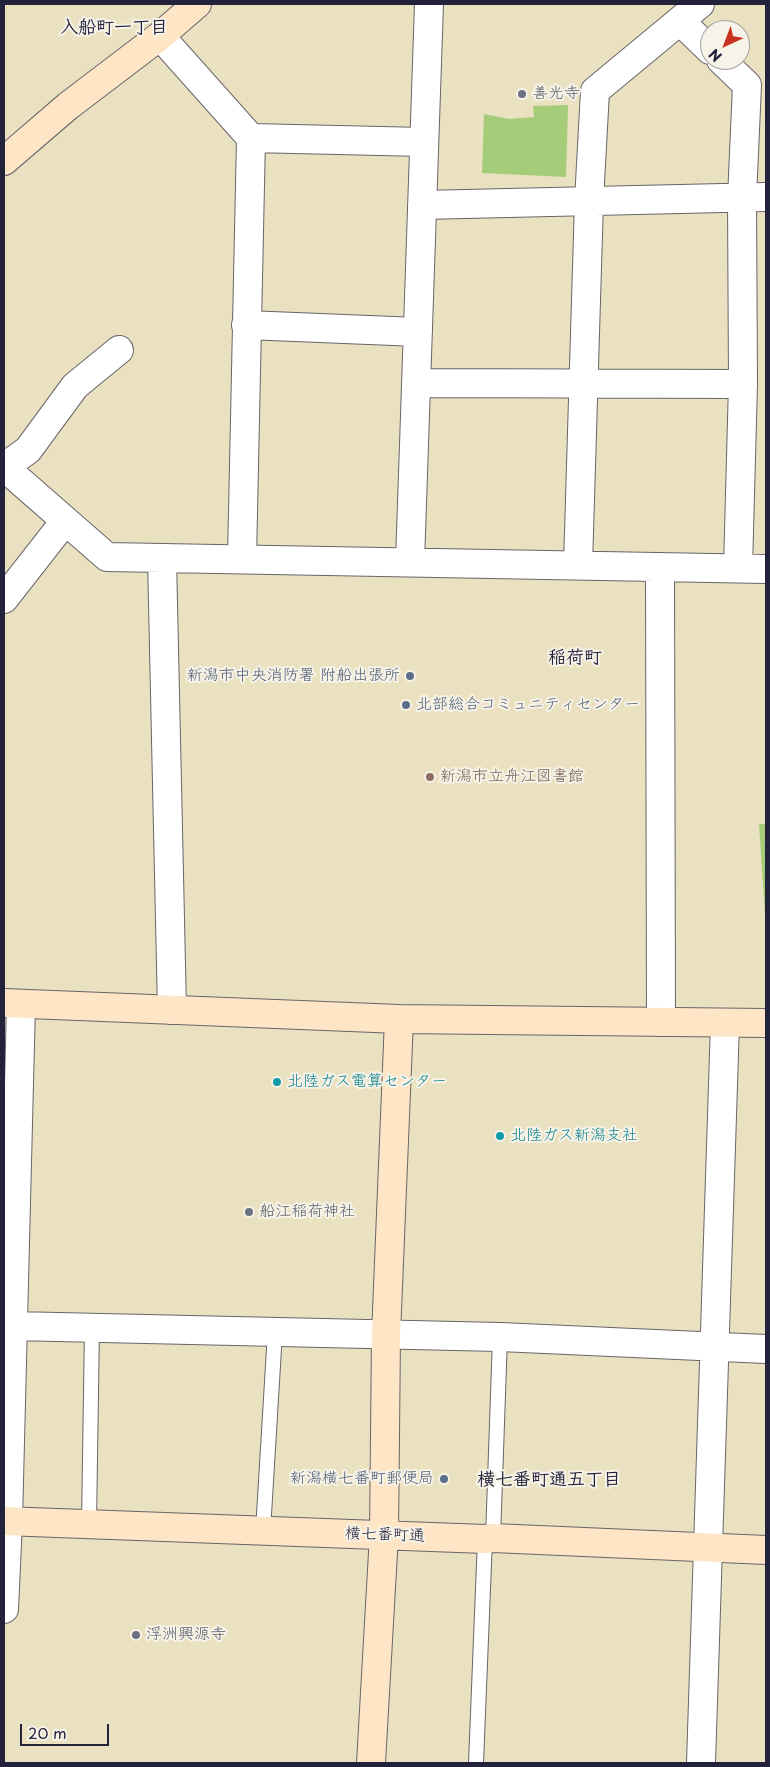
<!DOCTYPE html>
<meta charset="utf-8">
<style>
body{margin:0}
#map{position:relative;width:770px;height:1767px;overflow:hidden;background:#eae1c0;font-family:"Playpen Sans",sans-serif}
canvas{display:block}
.frame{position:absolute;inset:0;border:5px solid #22223b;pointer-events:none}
.north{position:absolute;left:700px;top:20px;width:50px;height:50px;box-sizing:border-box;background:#f7f3e8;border:1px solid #a29fa3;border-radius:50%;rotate:223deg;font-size:14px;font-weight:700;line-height:20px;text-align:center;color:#22223b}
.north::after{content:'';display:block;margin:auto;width:18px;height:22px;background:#c8321e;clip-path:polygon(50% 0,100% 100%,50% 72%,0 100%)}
.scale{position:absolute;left:20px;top:1724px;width:89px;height:22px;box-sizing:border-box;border:2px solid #22223b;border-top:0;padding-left:6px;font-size:15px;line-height:18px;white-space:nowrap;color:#22223b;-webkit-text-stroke:4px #f7f3e8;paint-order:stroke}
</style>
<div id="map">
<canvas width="770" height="1767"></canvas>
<div class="frame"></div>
<div class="north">N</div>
<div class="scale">20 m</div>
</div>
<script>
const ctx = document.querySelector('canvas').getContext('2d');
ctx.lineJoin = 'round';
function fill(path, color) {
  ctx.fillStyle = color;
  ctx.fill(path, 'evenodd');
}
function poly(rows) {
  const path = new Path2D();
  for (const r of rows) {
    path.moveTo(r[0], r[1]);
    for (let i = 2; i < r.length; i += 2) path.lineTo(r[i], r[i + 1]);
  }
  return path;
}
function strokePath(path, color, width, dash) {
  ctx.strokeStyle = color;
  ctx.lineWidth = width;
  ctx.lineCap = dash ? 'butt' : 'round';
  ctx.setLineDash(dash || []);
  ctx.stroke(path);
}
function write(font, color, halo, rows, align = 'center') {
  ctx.font = font + ' "Playpen Sans","Klee One",sans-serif';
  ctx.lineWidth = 4;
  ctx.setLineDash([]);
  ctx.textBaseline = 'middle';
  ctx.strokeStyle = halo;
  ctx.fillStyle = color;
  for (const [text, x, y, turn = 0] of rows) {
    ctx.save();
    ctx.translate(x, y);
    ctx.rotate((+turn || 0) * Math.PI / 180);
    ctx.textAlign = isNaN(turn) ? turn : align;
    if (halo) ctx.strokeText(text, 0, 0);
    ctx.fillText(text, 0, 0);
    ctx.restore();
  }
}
fill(poly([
 [568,105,566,177,482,173,484,114,509,119,534,117,533,106],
 [759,824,766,824,766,930]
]), '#a5cd79');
const lane = poly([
 [89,1524,92,1327],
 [263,1531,275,1332],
 [493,1538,500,1337],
 [476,1763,485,1539]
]);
const street = poly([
 [680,21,710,50],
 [160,36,251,138,242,559],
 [721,60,747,85,742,198,743,384,738,568],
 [251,138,424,142],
 [422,205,766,197],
 [246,325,418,332],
 [416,383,743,384],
 [4,467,107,557,766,569],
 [4,467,28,450,75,386,119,350],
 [162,558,172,1010],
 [410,562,429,4],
 [578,565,589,201,595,91,700,4],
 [660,567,661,1022],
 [4,599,65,521],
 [13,1326,500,1337,766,1349],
 [4,1609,8,1521,21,1004],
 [701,1763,725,1023]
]);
const secondary = poly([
 [4,161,68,106,160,36,197,4],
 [4,1003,399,1019,766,1023],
 [4,1521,485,1539,493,1538,766,1550],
 [371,1763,384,1535,386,1335,399,1019]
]);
strokePath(lane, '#68656a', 16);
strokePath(street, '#68656a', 30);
strokePath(secondary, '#68656a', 30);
strokePath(lane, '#fff', 14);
strokePath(street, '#fff', 28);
strokePath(secondary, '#fde5c5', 28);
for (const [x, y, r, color] of [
 [522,94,5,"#6b7280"],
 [410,676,5,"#5c6f8a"],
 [406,705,5,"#5c6f8a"],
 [430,777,5,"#8d6e63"],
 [277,1082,5,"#0f9aa8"],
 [500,1136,5,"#0f9aa8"],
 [249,1212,5,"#6b7280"],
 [444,1479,5,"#5c6f8a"],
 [136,1635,5,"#6b7280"]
]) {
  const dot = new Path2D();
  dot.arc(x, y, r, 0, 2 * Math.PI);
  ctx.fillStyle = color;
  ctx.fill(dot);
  strokePath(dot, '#f7f3e8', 2);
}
write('16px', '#5b616d', '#f7f3e8', [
 ["善光寺",532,94],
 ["船江稲荷神社",259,1212],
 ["浮洲興源寺",146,1635]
], 'left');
write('16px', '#4e5e75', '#f7f3e8', [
 ["新潟市中央消防署 附船出張所",400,676],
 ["北部総合コミュニティセンター",416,705,"left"],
 ["新潟横七番町郵便局",434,1479]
], 'right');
write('16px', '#785e54', '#f7f3e8', [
 ["新潟市立舟江図書館",440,777]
], 'left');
write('16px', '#0d838f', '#f7f3e8', [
 ["北陸ガス電算センター",287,1082],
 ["北陸ガス新潟支社",510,1136]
], 'left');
write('16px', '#22223b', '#f7f3e8', [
 ["横七番町通",385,1535,2]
]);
write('bold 18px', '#22223b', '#f7f3e8', [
 ["入船町一丁目",114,28],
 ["稲荷町",575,658],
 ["横七番町通五丁目",549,1480]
]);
</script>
